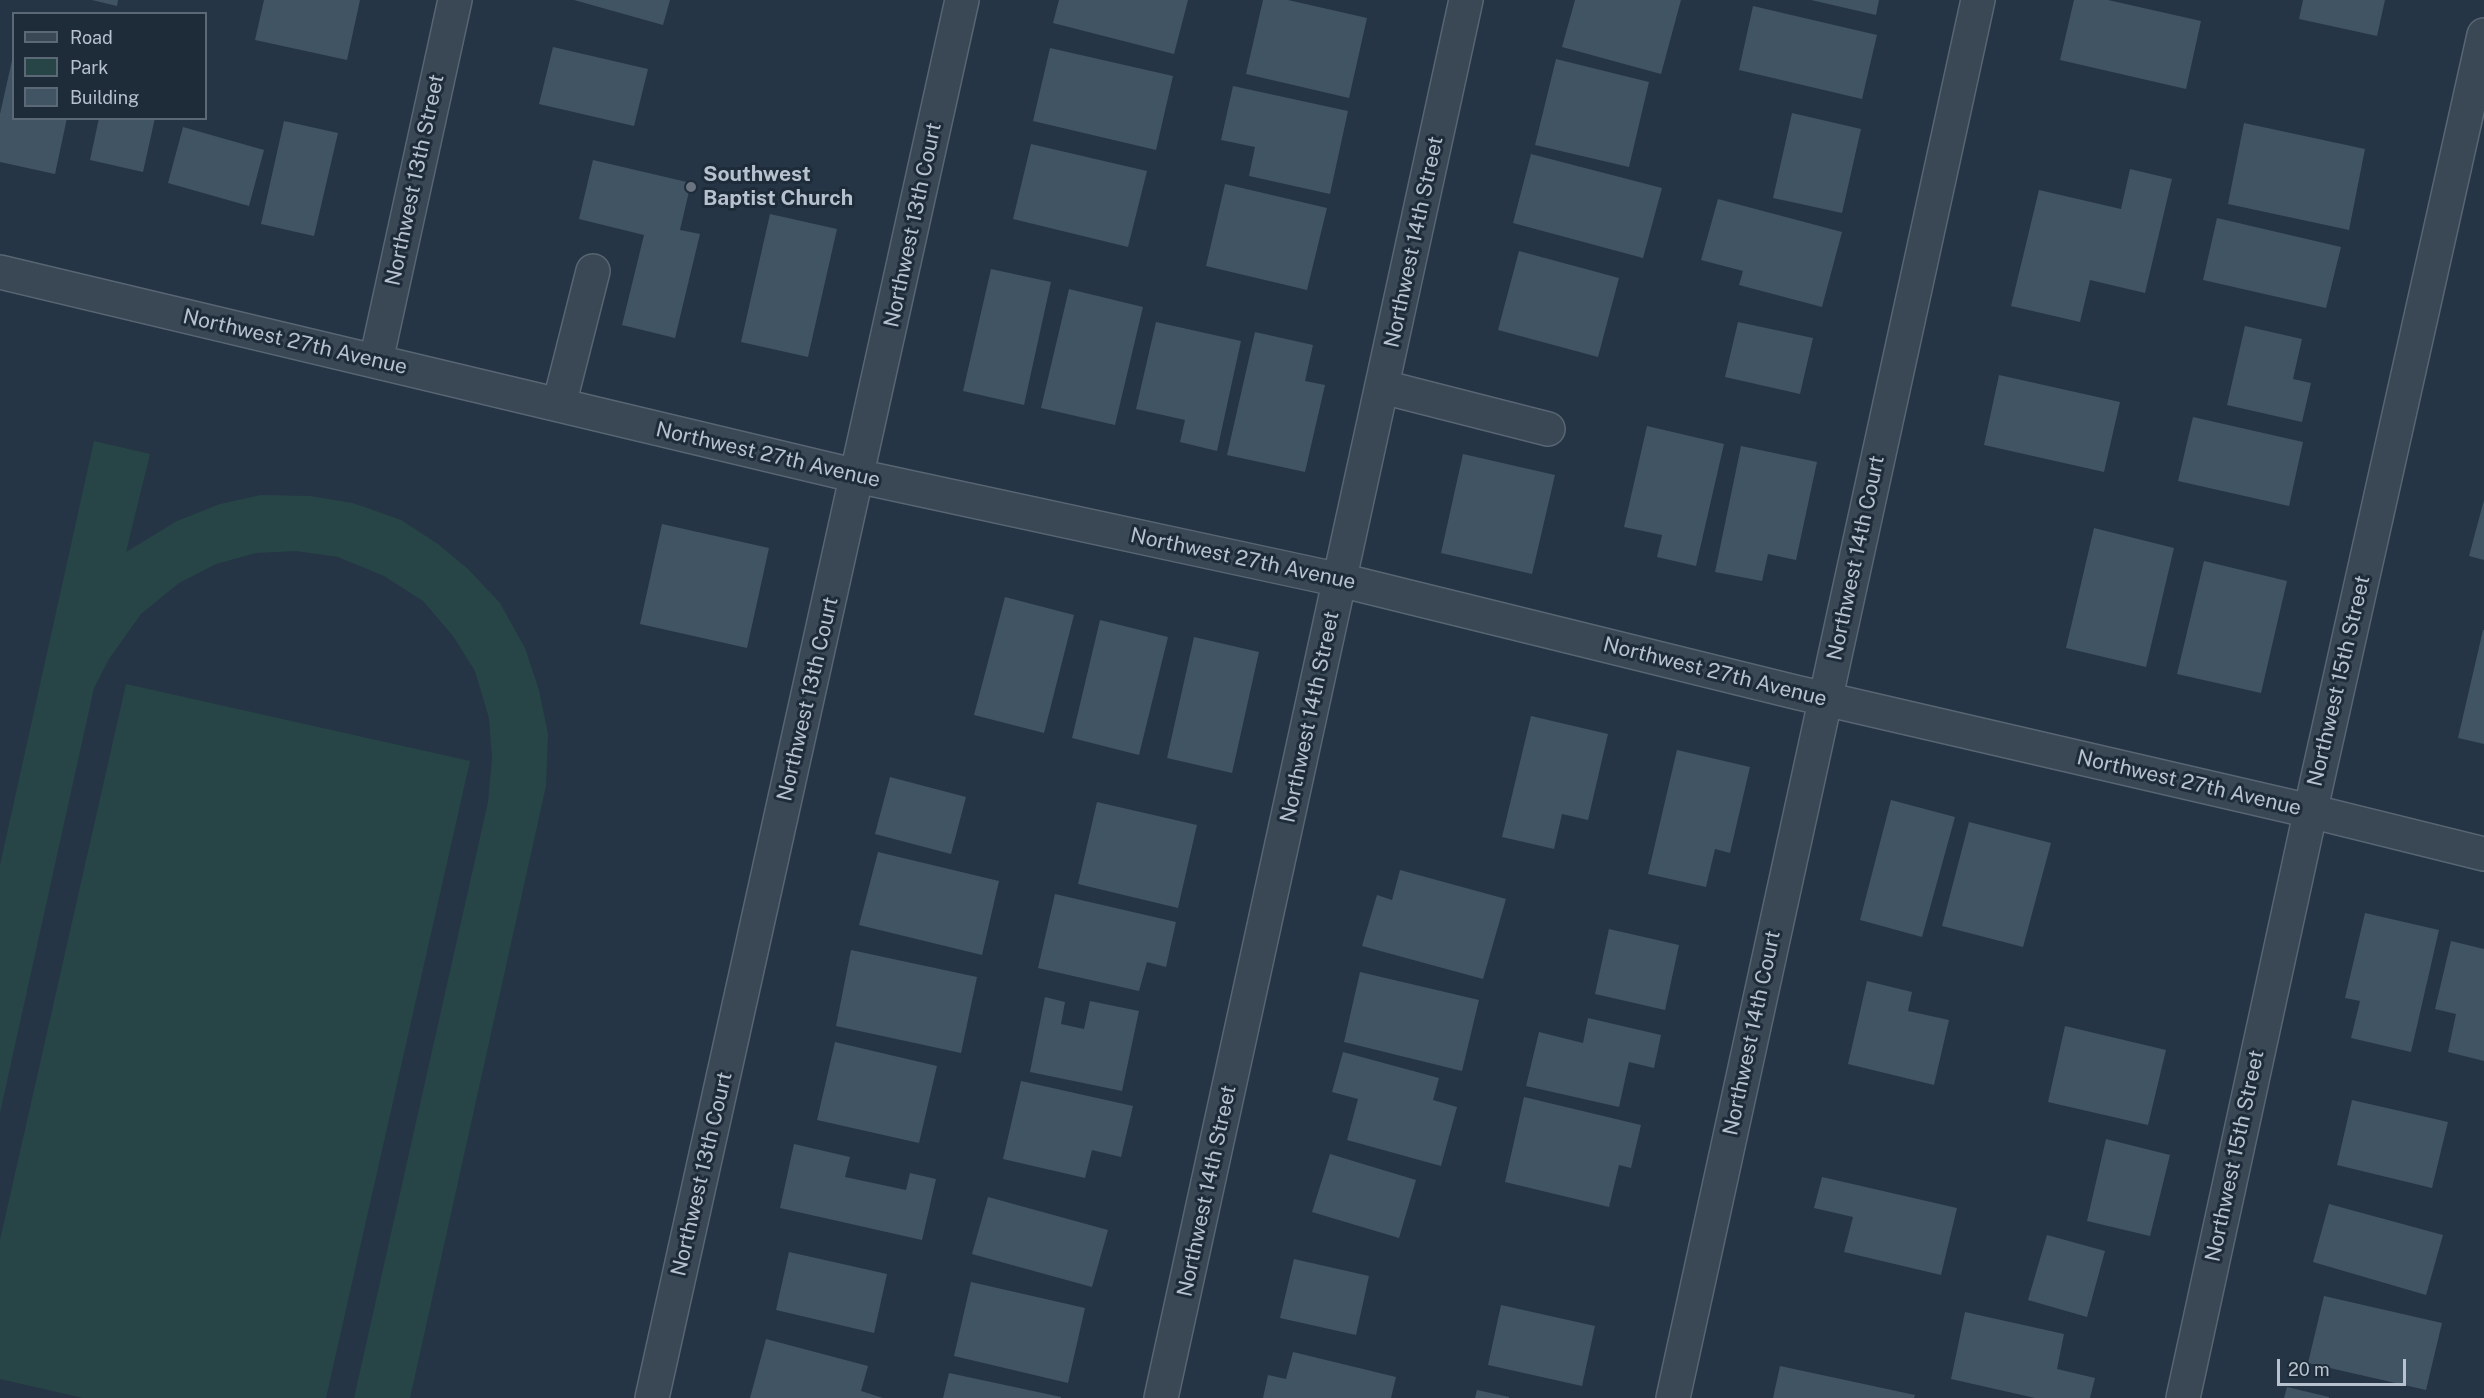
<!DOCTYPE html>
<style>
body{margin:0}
#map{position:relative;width:2484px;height:1398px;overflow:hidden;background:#253545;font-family:"Public Sans",sans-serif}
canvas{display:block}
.legend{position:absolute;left:12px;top:12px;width:195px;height:108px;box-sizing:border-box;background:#1e2c3a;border:2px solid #5b6875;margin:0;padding:8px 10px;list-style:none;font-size:18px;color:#b7c2ce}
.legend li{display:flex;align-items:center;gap:12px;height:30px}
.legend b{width:30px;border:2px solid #5b6875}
.scale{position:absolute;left:2277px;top:1359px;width:129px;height:27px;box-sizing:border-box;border:3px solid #b7c2ce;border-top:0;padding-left:8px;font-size:18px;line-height:21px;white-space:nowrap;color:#b7c2ce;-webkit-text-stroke:4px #1e2c3a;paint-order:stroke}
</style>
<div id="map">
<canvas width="2484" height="1398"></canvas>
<ul class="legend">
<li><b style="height:8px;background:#3a4754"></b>Road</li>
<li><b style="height:16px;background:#274546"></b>Park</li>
<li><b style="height:16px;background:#415464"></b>Building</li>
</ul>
<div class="scale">20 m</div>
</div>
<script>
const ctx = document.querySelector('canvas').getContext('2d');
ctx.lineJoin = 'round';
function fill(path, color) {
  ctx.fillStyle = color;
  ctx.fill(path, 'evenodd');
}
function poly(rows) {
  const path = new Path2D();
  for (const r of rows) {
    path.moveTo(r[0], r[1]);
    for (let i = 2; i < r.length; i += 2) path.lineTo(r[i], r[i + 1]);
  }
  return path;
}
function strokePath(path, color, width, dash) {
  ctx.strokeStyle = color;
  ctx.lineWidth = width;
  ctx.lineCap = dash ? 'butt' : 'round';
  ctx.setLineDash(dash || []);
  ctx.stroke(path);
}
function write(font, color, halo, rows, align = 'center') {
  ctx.font = font + ' "Public Sans",sans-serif';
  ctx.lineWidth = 6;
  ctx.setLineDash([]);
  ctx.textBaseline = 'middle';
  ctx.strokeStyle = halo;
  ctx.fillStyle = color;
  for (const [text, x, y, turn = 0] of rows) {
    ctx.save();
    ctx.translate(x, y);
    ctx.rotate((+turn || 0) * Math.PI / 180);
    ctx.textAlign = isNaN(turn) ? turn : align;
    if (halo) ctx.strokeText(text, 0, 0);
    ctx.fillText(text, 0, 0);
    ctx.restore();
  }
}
fill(poly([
 [94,441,150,454,126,552,177,521,220,504,261,495,310,496,353,503,401,520,438,544,468,569,500,603,525,648,539,690,548,734,546,786,410,1398,354,1398,488,802,492,758,489,718,475,671,453,636,423,601,384,576,338,557,296,551,256,553,216,564,179,583,141,614,109,659,94,688,0,1113,0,865],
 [126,684,470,761,326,1398,83,1398,0,1379,0,1240]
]), '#274546');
fill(poly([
 [92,0,118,0,117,6],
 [264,0,360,0,347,60,255,40],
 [574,0,670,0,663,25],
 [1059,0,1188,0,1174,54,1053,23],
 [1263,0,1288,0,1367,18,1349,98,1246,74],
 [1575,0,1681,0,1661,74,1562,47],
 [1811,0,1879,0,1876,15],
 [2074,0,2108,0,2201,21,2186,89,2060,60],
 [2303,0,2385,0,2377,36,2299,19],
 [1753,6,1877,35,1862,99,1739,70],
 [553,47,648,69,634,126,539,104],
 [1050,48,1173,76,1156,150,1033,121],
 [13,56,14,118,67,118,55,174,0,162,0,114],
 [1556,59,1649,82,1629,167,1535,145],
 [1233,86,1348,111,1330,194,1249,176,1255,147,1221,140],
 [1792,113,1861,129,1842,213,1773,198],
 [99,118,155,118,143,172,90,160],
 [284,121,338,133,314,236,261,224],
 [2244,123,2365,149,2349,230,2228,204],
 [183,127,264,150,249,206,168,183],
 [1031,144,1147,171,1128,247,1013,219],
 [1531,154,1662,188,1643,258,1513,223],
 [593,160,691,183,680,230,700,234,675,338,622,325,644,235,579,219],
 [2130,169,2172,179,2145,293,2090,280,2080,322,2011,306,2039,190,2121,209],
 [1225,184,1327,208,1307,290,1206,266],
 [1718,199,1842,232,1822,307,1739,285,1743,271,1701,260],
 [770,214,837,229,808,357,741,342],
 [2217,218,2341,247,2326,308,2203,280],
 [1519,251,1619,278,1598,357,1498,330],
 [991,269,1051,282,1024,405,963,391],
 [1069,289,1143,307,1115,425,1041,408],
 [1156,322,1241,341,1217,451,1180,442,1185,420,1136,409],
 [1738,322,1813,338,1800,394,1725,377],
 [2245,326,2302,339,2293,379,2311,383,2302,422,2227,405],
 [1255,332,1313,345,1305,381,1325,385,1305,472,1227,455],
 [1999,375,2120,402,2104,472,1984,445],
 [2193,417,2303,442,2289,506,2178,481],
 [1647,426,1724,444,1696,566,1657,557,1662,535,1624,527],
 [1741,446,1817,462,1796,560,1768,554,1762,581,1715,572],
 [1463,454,1555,475,1532,574,1441,553],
 [2484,500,2484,560,2469,556],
 [662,524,769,548,747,648,640,624],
 [2094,528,2174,548,2146,667,2066,648],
 [2204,561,2287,581,2261,693,2177,674],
 [1005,597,1074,615,1044,733,974,715],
 [1100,620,1168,637,1139,755,1072,738],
 [2483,630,2484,630,2484,744,2458,738],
 [1194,637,1259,652,1232,773,1167,758],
 [1531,716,1608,734,1588,820,1562,814,1554,849,1502,837],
 [1677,750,1750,767,1730,853,1715,849,1706,887,1648,874],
 [890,777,966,797,951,854,875,834],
 [1891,800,1955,817,1922,937,1860,920],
 [1097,802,1197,825,1178,908,1078,884],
 [1969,822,2051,843,2023,947,1942,926],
 [878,852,999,881,982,955,859,925],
 [1400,870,1506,899,1483,979,1362,946,1377,895,1392,900],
 [1055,894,1176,922,1166,967,1147,962,1139,991,1038,968],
 [2365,913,2439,930,2411,1052,2351,1038,2360,1001,2345,998],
 [1609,929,1679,945,1665,1010,1595,994],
 [2451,941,2484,949,2484,1061,2448,1052,2456,1014,2435,1009],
 [851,950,977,977,961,1053,836,1026],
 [1360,972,1479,1000,1462,1071,1344,1042],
 [1867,981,1912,992,1908,1011,1949,1020,1934,1085,1848,1064],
 [1045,997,1065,1002,1061,1024,1084,1029,1090,1001,1139,1011,1122,1091,1030,1072],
 [1588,1018,1661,1035,1654,1068,1629,1062,1619,1107,1526,1086,1539,1032,1583,1043],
 [2065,1026,2166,1050,2148,1125,2048,1102],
 [835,1042,937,1066,919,1143,817,1120],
 [1343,1052,1439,1078,1433,1100,1457,1107,1441,1166,1347,1140,1358,1099,1332,1092],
 [1021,1081,1133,1106,1121,1157,1092,1150,1085,1178,1003,1159],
 [1524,1097,1641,1125,1631,1168,1619,1165,1609,1207,1505,1182],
 [2352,1100,2448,1122,2432,1188,2337,1165],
 [2106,1139,2170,1155,2150,1236,2087,1221],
 [794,1144,850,1157,845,1177,906,1190,910,1173,936,1179,922,1240,780,1208],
 [1330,1154,1416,1180,1399,1238,1312,1212],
 [1822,1177,1957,1208,1941,1275,1844,1252,1853,1217,1814,1208],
 [988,1197,1108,1230,1092,1287,972,1254],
 [2329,1204,2443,1235,2426,1295,2313,1262],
 [2047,1235,2105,1251,2087,1317,2028,1300],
 [789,1252,887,1274,874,1333,776,1310],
 [1294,1259,1369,1276,1356,1335,1280,1318],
 [971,1282,1085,1308,1068,1383,954,1356],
 [2324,1296,2442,1323,2426,1390,2308,1363],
 [1501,1305,1595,1326,1582,1386,1488,1365],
 [1965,1312,2064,1334,2057,1369,2095,1378,2090,1398,2035,1398,1951,1379],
 [766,1339,868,1366,861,1391,883,1398,750,1398],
 [1293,1352,1396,1377,1391,1398,1263,1398,1268,1375,1286,1379],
 [1780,1366,1915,1395,1914,1398,1773,1398],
 [949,1373,1061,1397,1061,1398,943,1398],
 [2287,1387,2329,1397,2329,1398,2284,1398],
 [1477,1390,1509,1397,1509,1398,1475,1398]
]), '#415464');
const minor = poly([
 [0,272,857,476,1340,580,1795,692,2310,811,2484,854],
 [376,361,455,0],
 [1383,387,1548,429],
 [559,405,593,271],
 [652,1398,962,0],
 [1161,1398,1466,0],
 [1673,1398,1978,0],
 [2183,1398,2316,786,2484,35]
]);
strokePath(minor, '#586572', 36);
strokePath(minor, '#3a4754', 33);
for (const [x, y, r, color] of [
 [691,187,6,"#6b7280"]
]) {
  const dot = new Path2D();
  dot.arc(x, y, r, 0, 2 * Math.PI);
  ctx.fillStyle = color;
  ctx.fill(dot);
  strokePath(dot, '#1e2c3a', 2);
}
write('bold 21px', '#b7c2ce', '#1e2c3a', [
 ["Southwest",703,175],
 ["Baptist Church",703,199]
], 'left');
write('21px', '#b7c2ce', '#1e2c3a', [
 ["Northwest 13th Street",415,180,-78],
 ["Northwest 13th Court",913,225,-78],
 ["Northwest 14th Street",1414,242,-78],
 ["Northwest 27th Avenue",295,342,13],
 ["Northwest 27th Avenue",768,455,13],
 ["Northwest 14th Court",1856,558,-78],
 ["Northwest 27th Avenue",1243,559,12],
 ["Northwest 27th Avenue",1715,672,14],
 ["Northwest 15th Street",2339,681,-77],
 ["Northwest 13th Court",808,699,-77],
 ["Northwest 14th Street",1310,717,-78],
 ["Northwest 27th Avenue",2189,783,13],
 ["Northwest 14th Court",1752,1033,-78],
 ["Northwest 15th Street",2235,1156,-78],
 ["Northwest 13th Court",702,1174,-77],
 ["Northwest 14th Street",1207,1191,-78]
]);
</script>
